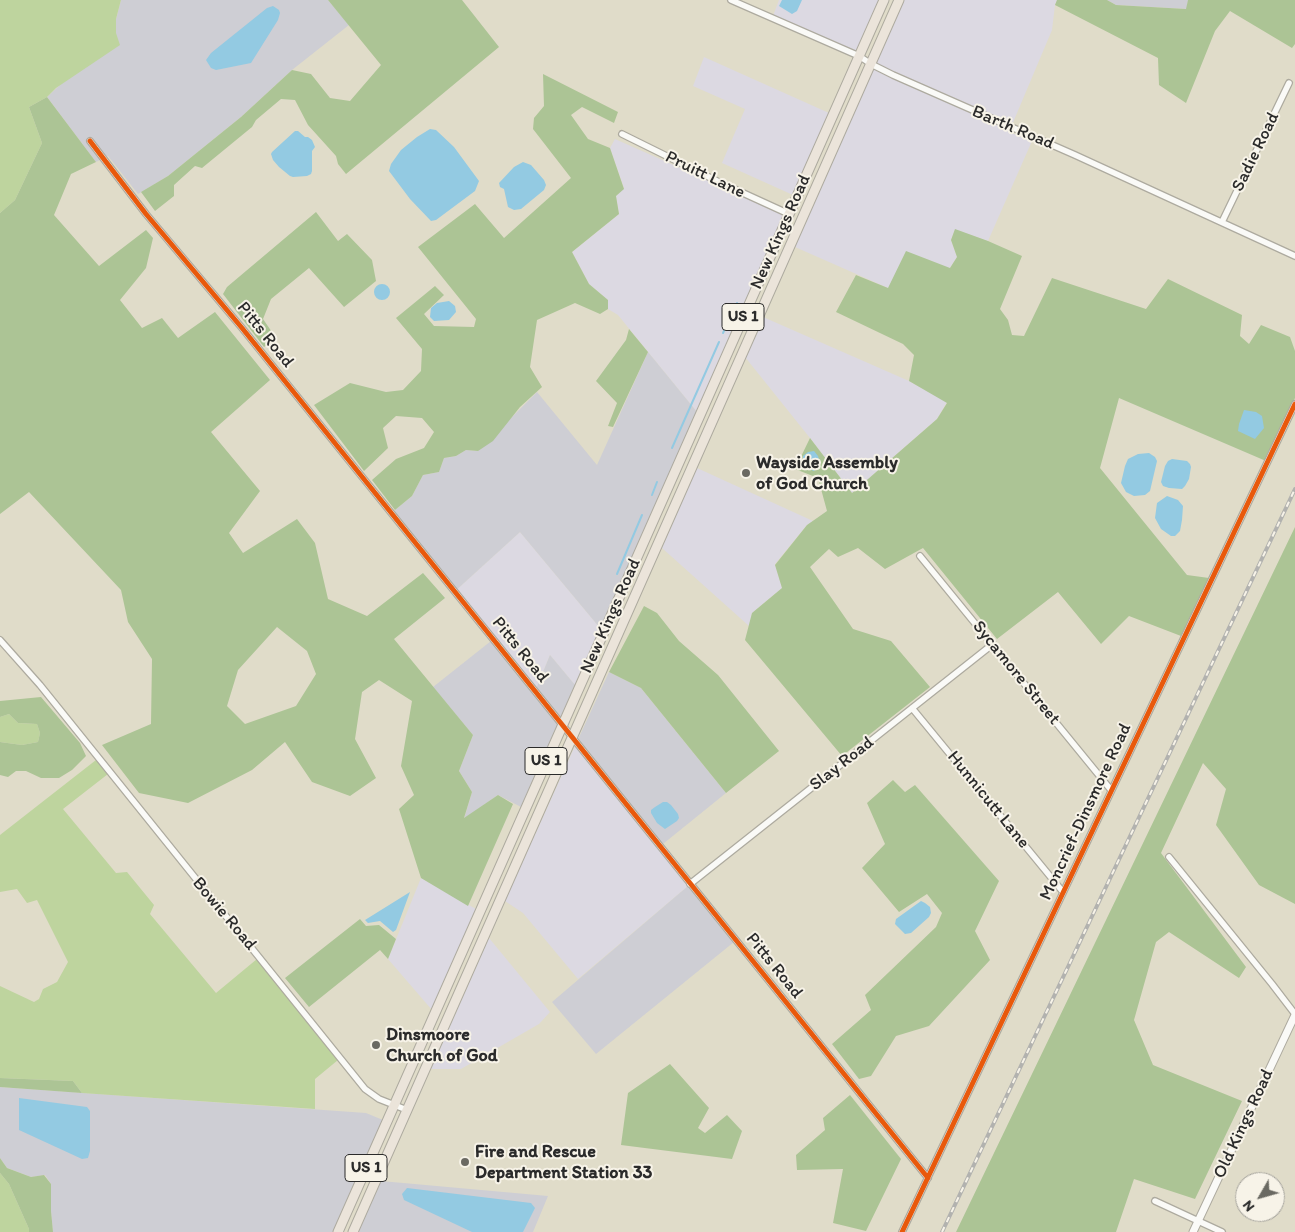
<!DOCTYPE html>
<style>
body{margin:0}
#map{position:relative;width:1295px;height:1232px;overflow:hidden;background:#e0dcc9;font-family:Itim,sans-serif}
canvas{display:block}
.north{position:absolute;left:1235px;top:1172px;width:50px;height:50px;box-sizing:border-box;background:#f7f3e8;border:1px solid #a5a39c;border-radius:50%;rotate:232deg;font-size:14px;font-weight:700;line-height:20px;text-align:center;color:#2b2b2b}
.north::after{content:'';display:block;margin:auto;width:18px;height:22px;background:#6a6962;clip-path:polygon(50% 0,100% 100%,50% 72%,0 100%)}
</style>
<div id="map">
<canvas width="1295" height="1232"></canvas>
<div class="north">N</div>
</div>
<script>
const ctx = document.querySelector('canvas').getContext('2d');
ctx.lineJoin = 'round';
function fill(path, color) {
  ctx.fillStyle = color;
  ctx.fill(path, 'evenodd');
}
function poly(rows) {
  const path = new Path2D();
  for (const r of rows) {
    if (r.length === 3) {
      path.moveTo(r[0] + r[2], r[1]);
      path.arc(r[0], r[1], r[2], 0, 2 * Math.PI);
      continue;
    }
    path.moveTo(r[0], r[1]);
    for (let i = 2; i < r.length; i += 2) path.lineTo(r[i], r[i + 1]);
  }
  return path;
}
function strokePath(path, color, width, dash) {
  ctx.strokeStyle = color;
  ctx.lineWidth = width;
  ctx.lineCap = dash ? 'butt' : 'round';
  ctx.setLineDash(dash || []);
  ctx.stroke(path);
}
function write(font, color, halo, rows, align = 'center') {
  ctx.font = font + ' Itim,sans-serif';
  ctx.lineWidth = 4;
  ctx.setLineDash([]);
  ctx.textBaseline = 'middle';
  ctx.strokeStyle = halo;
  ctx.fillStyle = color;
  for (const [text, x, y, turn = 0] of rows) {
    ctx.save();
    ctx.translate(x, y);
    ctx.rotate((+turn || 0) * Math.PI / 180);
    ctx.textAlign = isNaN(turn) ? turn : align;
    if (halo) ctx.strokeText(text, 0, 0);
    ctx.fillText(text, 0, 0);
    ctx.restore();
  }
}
fill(poly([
 [779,0,880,0,856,51,773,16],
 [904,0,1057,0,1055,5,1052,30,1009,132,1032,141,988,241,955,230,951,240,957,257,950,268,888,288,795,247],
 [704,57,829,113,793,195,722,163,745,109,693,86],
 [615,139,786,215,697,412,618,315,608,309,608,300,589,284,572,252,619,214,616,196,624,188,610,148],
 [763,317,909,381,947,402,937,419,852,493,810,438,745,357],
 [697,468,813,521,807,525,775,564,782,588,752,613,749,626,662,548],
 [520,532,600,628,575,685,550,655,534,695,453,593],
 [575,746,688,886,578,979,523,913,505,901],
 [421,878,476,909,432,1010,388,959],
 [489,938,550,1012,539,1024,461,1069,431,1069]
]), '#dcd9e2');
fill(poly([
 [121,0,328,0,349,25,292,70,241,117,168,176,138,194,108,156,96,162,47,97,116,33,116,19],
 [1107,0,1188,0,1187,9,1116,5],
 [648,352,697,412,600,628,520,532,453,593,389,515,412,496,423,475,439,472,444,458,456,456,466,450,478,451,537,392,597,465],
 [491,641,534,694,550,655,575,685,521,807,498,795,464,819,472,792,459,771,473,735,433,687],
 [609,672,641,688,726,793,658,848,575,746],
 [688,886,734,942,596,1054,552,1002],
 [0,1087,366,1113,383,1120,333,1232,53,1232,51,1211,51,1184,45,1175,31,1177,7,1168,0,1158],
 [381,1181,548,1196,533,1232,358,1232]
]), '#ceced4');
fill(poly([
 [0,0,121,0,116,19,116,33,120,45,56,88,47,97,29,107,42,143,15,200,0,213],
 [9,714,18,723,37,724,40,733,38,742,22,745,0,742,0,717],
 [96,760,108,774,63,809,116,873,127,872,154,905,150,914,216,993,257,959,338,1060,315,1079,315,1109,82,1093,73,1081,0,1078,0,986,34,1002,39,999,43,989,57,982,68,962,37,900,27,903,17,889,0,892,0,835],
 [0,1173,9,1184,29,1229,29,1232,0,1232]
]), '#bed49e');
fill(poly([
 [328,0,462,0,499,47,346,174,338,164,336,156,308,125,295,100,281,99,256,120,252,127,202,168,195,166,174,185,174,196,155,211,141,192,168,176,241,117,292,70,311,74,330,98,350,101,381,65],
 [1057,0,1107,0,1116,5,1186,9,1188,0,1295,0,1295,44,1292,48,1230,11,1215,31,1186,103,1159,85,1158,58,1055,5],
 [543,74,618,112,614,123,582,107,571,115,588,139,610,148,624,189,616,196,619,214,572,252,589,284,608,300,608,309,600,314,575,303,537,320,530,367,542,387,520,407,493,441,478,451,466,450,456,456,444,458,439,472,423,475,412,496,395,510,372,480,396,459,424,448,434,432,422,418,396,416,383,428,388,448,364,471,314,405,350,383,386,392,403,390,421,371,422,349,396,318,435,286,444,295,424,314,434,326,474,327,476,319,418,247,475,204,504,238,571,178,533,129,534,118,544,106],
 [47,97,96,162,71,174,54,215,99,266,146,230,153,238,146,268,120,300,142,328,162,318,178,338,215,312,270,380,211,432,260,491,229,533,243,553,297,519,315,543,328,599,367,616,423,573,445,598,394,639,473,735,459,771,472,792,464,818,498,795,513,804,468,906,421,878,399,809,414,795,401,766,412,701,379,680,362,692,355,739,376,778,350,796,312,782,285,742,252,770,188,803,139,793,102,745,151,724,152,659,128,622,121,590,29,492,0,514,0,213,15,200,42,143,29,107],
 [277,627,307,651,316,674,296,706,245,724,227,706,238,670],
 [316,212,338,241,347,234,372,260,376,281,344,307,309,268,271,299,263,319,276,338,264,347,223,294,227,287],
 [955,229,988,241,1022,256,1000,309,1008,320,1012,335,1024,336,1052,278,1146,309,1168,279,1242,315,1240,336,1249,344,1261,325,1290,337,1295,351,1295,398,1266,461,1119,398,1100,468,1187,575,1209,578,1181,636,1129,616,1101,644,1058,592,997,639,923,548,885,569,858,548,838,557,829,549,810,567,853,629,891,641,930,687,842,756,745,640,752,613,782,588,775,565,807,525,827,511,818,478,795,469,810,438,852,493,937,419,947,403,909,381,914,355,903,344,836,312,856,275,888,288,906,251,950,268,957,257,951,240],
 [629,329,648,352,613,427,608,426,617,403,596,381,626,340],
 [1295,527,1295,904,1259,885,1216,825,1226,789,1203,763,1161,853,1246,967,1239,978,1169,932,1156,942,1134,1020,1153,1065,1242,1101,1195,1199,1134,1179,1116,1232,956,1232],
 [644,606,657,613,679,641,718,675,779,751,726,793,641,688,609,672],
 [41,697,80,743,86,756,72,770,59,778,41,778,26,771,16,771,8,777,0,775,0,742,22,745,38,742,40,733,37,724,18,723,9,714,0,717,0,701],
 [893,780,905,792,915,785,999,881,975,931,990,960,929,1026,896,1036,871,1076,859,1079,832,1044,871,1010,865,995,936,927,942,913,927,894,899,912,862,868,885,844,867,803],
 [360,919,366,926,379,925,396,939,388,959,380,950,309,1007,285,978],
 [670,1064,709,1108,698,1128,705,1133,727,1115,742,1131,732,1159,621,1145,628,1093],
 [0,1078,73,1081,82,1093,0,1087],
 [850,1095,901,1159,866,1231,833,1223,843,1169,797,1170,796,1155,825,1130,823,1118],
 [0,1158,7,1168,31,1177,44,1175,51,1184,51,1211,53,1232,29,1232,29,1229,9,1184,0,1173]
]), '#acc495');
fill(poly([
 [782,0,802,0,797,11,792,14,779,6],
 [273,6,279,10,280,13,278,20,251,63,216,70,211,68,206,60,211,53,267,8],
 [430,129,436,130,454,147,479,181,475,191,436,220,431,221,410,199,389,171,391,164,401,150,417,137],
 [295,131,298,131,305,137,308,137,312,140,315,147,312,151,312,171,311,174,307,176,293,177,290,176,279,167,273,160,271,154,272,152],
 [523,162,531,165,544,180,546,185,544,190,521,209,514,210,508,207,504,189,500,187,499,183,514,167],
 [382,292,8],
 [449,301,455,306,456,312,449,320,434,321,430,317,431,308,437,303],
 [1244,410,1256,412,1262,416,1264,428,1255,439,1238,431,1239,424],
 [814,451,818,456,820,463,814,471,806,468,803,461,803,456,808,452],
 [1149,453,1155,457,1157,461,1150,491,1145,495,1134,496,1126,492,1121,483,1125,466,1128,459,1138,454],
 [1172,459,1187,461,1190,464,1191,467,1189,479,1185,486,1182,489,1169,488,1163,486,1161,482,1165,466,1168,461],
 [1167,496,1178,500,1183,506,1182,520,1180,531,1175,536,1171,536,1161,529,1155,518,1157,503],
 [663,802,667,802,671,805,678,814,679,818,677,821,665,829,657,823,651,813,651,810,655,807],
 [410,892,396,930,393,932,380,921,368,923,365,920],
 [921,901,925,903,930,907,931,913,929,917,911,933,905,934,895,924,896,919],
 [19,1098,87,1107,90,1111,90,1151,88,1158,82,1159,19,1130],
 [407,1188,531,1203,535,1208,523,1232,472,1232,404,1200,402,1194]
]), '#93cae2');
strokePath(poly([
 [723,333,737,303],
 [672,448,719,342],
 [652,495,657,482],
 [617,574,642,515]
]), '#93cae2', 2);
const minor = poly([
 [731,0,859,56,871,64,893,75,1075,155,1295,256],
 [622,134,719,182,789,214],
 [90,141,146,214,242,328,928,1178],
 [1222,222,1289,83],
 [920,556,1111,790],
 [0,640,40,685,365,1089,379,1099,407,1110],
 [912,708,1063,892],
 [1169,857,1272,984,1295,1014],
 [690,884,993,644],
 [1155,1201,1222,1232],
 [902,1232,1295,404]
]);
const tertiary = poly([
 [1193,1232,1295,1015]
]);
const trunk = poly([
 [338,1232,884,0],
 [353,1232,899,0]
]);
strokePath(minor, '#adaa9f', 8);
strokePath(tertiary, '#adaa9f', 9);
strokePath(trunk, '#adaa9f', 11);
strokePath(minor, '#fafaf7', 5.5);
strokePath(tertiary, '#fafaf7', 7);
strokePath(trunk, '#ebe4da', 9);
const rail = poly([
 [942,1232,1295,489]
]);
strokePath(rail, '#b2b2af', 4);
strokePath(rail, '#f7f3e8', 2, [5.5]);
strokePath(poly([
 [90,141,146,214,242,328,928,1178],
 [902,1232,1295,404]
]), '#e8590c', 5);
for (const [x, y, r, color] of [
 [746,473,5,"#6a6962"],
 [376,1045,5,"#6a6962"],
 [465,1162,5,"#6a6962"]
]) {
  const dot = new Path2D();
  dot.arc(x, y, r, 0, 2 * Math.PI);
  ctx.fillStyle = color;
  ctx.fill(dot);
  strokePath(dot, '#f7f3e8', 2);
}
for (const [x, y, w] of [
 [743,317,42],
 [546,761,42],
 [366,1168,42]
]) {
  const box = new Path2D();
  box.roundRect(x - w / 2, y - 13.5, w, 27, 4);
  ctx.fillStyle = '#f7f3e8';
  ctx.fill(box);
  strokePath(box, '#2b2b2b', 1);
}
write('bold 16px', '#2b2b2b', null, [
 ["US 1",743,317],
 ["US 1",546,761],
 ["US 1",366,1168]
]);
write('18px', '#2b2b2b', '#f7f3e8', [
 ["Barth Road",1013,128,23],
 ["Sadie Road",1256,152,-64],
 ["Pruitt Lane",705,175,26],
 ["New Kings Road",781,232,-66],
 ["Pitts Road",265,335,51],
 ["New Kings Road",611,616,-66],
 ["Pitts Road",520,650,51],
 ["Sycamore Street",1016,673,51],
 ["Slay Road",842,764,-38],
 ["Hunnicutt Lane",988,800,51],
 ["Moncrief-Dinsmore Road",1086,812,-65],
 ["Bowie Road",224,914,50],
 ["Pitts Road",774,966,51],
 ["Old Kings Road",1244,1124,-65]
]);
write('bold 18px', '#2b2b2b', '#f7f3e8', [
 ["Wayside Assembly",756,463],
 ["of God Church",756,484],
 ["Dinsmoore",386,1035],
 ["Church of God",386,1056],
 ["Fire and Rescue",475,1152],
 ["Department Station 33",475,1173]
], 'left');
</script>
